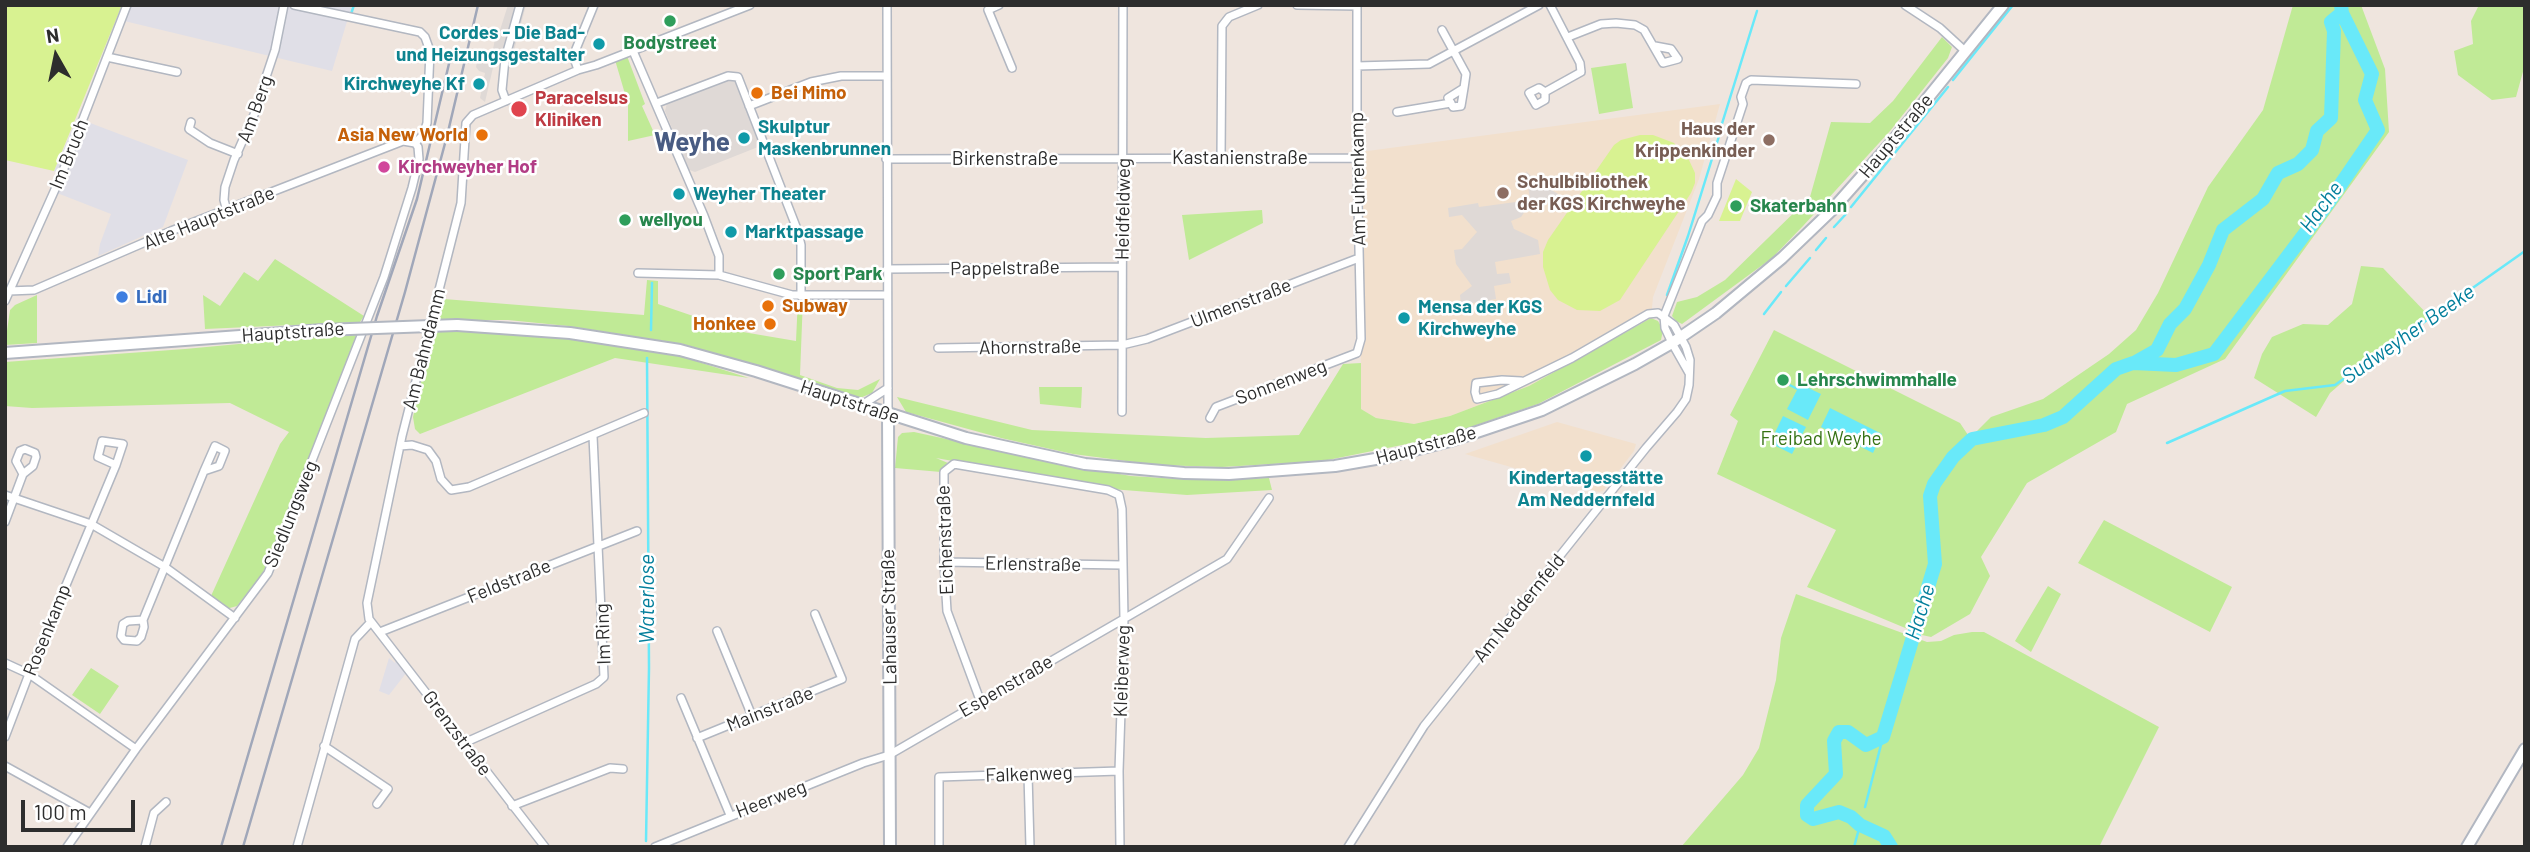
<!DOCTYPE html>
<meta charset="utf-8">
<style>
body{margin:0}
#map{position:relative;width:2530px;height:852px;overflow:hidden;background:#efe5de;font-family:Barlow,sans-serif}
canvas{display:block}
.frame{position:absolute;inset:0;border:7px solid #2d2d2d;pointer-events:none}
.north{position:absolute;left:21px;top:21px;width:70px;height:70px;-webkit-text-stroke:5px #fff;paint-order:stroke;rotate:351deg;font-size:19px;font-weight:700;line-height:28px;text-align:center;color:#2d2d2d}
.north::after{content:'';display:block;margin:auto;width:24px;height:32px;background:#2d2d2d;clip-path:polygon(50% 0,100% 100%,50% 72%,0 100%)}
.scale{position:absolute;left:21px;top:800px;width:114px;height:32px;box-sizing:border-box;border:4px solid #2d2d2d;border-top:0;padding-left:9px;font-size:21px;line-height:24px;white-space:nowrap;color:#2d2d2d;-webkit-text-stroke:5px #fff;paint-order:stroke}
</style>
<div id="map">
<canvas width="2530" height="852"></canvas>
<div class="frame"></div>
<div class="north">N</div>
<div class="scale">100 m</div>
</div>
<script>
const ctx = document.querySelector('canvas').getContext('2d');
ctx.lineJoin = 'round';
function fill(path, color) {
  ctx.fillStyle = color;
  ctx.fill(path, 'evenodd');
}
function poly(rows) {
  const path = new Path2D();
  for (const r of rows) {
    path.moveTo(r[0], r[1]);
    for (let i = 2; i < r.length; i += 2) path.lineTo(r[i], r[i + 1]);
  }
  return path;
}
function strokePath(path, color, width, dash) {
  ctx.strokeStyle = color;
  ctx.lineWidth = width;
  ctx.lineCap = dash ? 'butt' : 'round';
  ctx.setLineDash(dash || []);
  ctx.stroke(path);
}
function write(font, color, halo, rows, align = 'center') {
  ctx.font = font + ' Barlow,sans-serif';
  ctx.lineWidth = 5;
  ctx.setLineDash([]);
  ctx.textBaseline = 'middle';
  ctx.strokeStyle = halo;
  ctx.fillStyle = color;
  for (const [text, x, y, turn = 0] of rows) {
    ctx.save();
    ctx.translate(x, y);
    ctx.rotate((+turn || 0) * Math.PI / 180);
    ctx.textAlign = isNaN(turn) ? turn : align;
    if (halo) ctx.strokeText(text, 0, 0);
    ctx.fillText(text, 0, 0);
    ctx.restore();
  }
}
fill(poly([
 [122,5,352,5,332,71,116,19],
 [77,118,188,160,163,227,98,256,100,244,111,214,57,193,64,177,54,171],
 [389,658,395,663,396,658,407,672,389,695,379,691]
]), '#e0dfe7');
fill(poly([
 [1720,104,1699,179,1653,297,1651,318,1529,386,1450,416,1414,424,1376,418,1361,409,1360,152],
 [1557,422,1636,444,1634,451,1603,491,1599,492,1465,454]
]), '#f2e0cd');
fill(poly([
 [2293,5,2361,5,2385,69,2389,132,2225,359,2127,404,2116,432,2027,483,1981,557,1990,576,1970,614,1931,637,1922,635,1807,587,1836,530,1717,474,1738,421,1730,415,1774,330,1960,423,1970,438,1991,417,2043,399,2109,354,2136,330,2158,293,2208,187,2263,110],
 [2479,5,2525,5,2524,68,2516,97,2492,100,2458,75,2454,51,2473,44,2471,21],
 [1942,37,1952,47,1948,58,1890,131,1803,226,1772,258,1682,324,1676,321,1672,316,1677,302,1697,297,1725,280,1810,197,1831,122,1870,123,1893,101],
 [627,56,645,104,642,106,655,135,628,141,628,104,615,60],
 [1626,63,1633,108,1599,114,1591,68],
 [1262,210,1263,223,1189,260,1182,215],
 [275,259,364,316,360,322,205,329,203,295,220,306,244,272,258,281],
 [2361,266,2383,268,2431,318,2366,362,2330,393,2316,417,2254,378,2262,354,2272,337,2303,324,2328,325,2352,304],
 [647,280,658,281,658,304,737,331,796,341,798,298,803,298,800,375,837,388,858,390,880,379,872,393,860,398,683,344,568,326,508,320,438,320,444,299,644,315],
 [37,295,37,343,5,345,10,310,15,305],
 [1651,318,1658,321,1663,330,1661,340,1538,404,1453,433,1412,443,1323,461,1222,467,1157,465,1073,454,1001,438,906,412,897,397,1032,430,1206,438,1299,435,1343,364,1361,363,1361,409,1376,418,1414,424,1450,416,1529,386],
 [433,330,559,337,620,346,680,356,749,378,615,358,420,434,415,429,413,417],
 [357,333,276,547,261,576,237,606,226,609,211,596,280,444,289,432,230,403,32,408,5,406,5,362,185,349],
 [1039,387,1082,387,1081,408,1040,404],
 [914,432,1057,463,1131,476,1195,480,1269,478,1272,490,1187,495,1111,489,936,458,948,463,941,472,895,468,898,437,902,433],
 [2104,520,2232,587,2210,632,2078,563],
 [2048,586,2061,594,2031,652,2015,641],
 [1796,594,1927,642,1941,641,1954,635,1972,632,1984,632,2159,727,2099,847,1681,847,1743,775,1759,748,1776,680,1781,638],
 [91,668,119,686,100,714,72,695]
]), '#c0ea96');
fill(poly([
 [5,5,122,5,54,171,5,160],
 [1640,135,1653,135,1674,143,1689,160,1695,173,1695,183,1691,193,1620,300,1600,311,1577,310,1558,300,1550,290,1543,267,1543,252,1548,240,1614,145,1621,140],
 [1736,179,1752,192,1740,221,1719,221]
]), '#d8f291');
fill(poly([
 [508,5,526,5,511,62,495,59,485,102,480,98,485,73,479,71,476,67,477,62,490,64,496,34,480,30,481,26,500,30],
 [728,79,736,81,760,141,758,147,695,172,689,170,665,111,667,103],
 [1526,171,1535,180,1558,194,1557,199,1539,201,1534,207,1527,208,1521,217,1511,221,1514,229,1538,240,1540,254,1495,262,1497,274,1509,273,1511,283,1494,286,1496,299,1461,305,1460,295,1472,286,1456,264,1454,250,1462,249,1477,232,1462,215,1449,217,1448,208,1478,203,1479,207,1530,200]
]), '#dfd9d6');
fill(poly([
 [1790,384,1798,388,1800,384,1821,394,1808,420,1787,409,1797,390,1789,386],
 [1830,408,1882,434,1873,453,1821,427],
 [1783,416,1806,427,1792,454,1770,443]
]), '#69e9f9');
strokePath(poly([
 [351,14,354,5],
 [1953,80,2013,5],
 [1720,130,1757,11],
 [1851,207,1948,87],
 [1834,227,1846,214],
 [1816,250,1826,238],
 [1786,286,1810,258],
 [1667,295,1688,236,1720,133],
 [1764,314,1781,292],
 [651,330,652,283],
 [2167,443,2285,391,2335,385,2525,251],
 [1865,807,1883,737],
 [646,841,649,668,647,358],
 [1854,847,1860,825]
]), '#69e9f9', 2.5);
strokePath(poly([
 [2134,363,2157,350,2170,324,2185,309,2209,265,2223,230,2263,199,2278,173,2298,164,2312,150,2317,131,2331,118,2334,31,2331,22,2342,13],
 [1891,847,1884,836,1860,825,1851,817,1839,812,1813,819,1807,815,1807,805,1836,774,1834,741,1839,732,1848,732,1866,745,1883,737,1935,564,1930,496,1934,484,1953,457,1972,439,2044,425,2063,417,2116,369,2133,363,2176,365,2214,354,2328,203,2378,130,2365,100,2372,74,2342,13,2341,5]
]), '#69e9f9', 14);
const street = poly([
 [294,5,420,32,425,37,430,51,427,123,423,135,415,143],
 [887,5,888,414],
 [999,5,988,10,1012,68],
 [1297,5,1357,6],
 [1905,5,1940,28,1965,51],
 [1442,30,1466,74,1464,88,1448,98,1453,107,1461,106,1464,88],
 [1568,37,1601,24,1616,23,1635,25,1644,30,1663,63,1678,59,1671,49,1655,46],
 [633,51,704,216,719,256,719,275],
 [107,57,177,72],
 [1357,66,1429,64,1539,5],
 [578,70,575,61,576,49,594,5],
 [1545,92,1545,100,1536,105,1529,93,1539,88,1545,92,1581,72,1580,63,1550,5],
 [506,101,502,90,505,59,520,5],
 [657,103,728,76,738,77,797,229,801,245,801,296],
 [749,106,811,82,841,76,887,76],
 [1397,112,1451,103],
 [191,122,189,129,210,143,238,154],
 [1221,158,1222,26,1229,17,1258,5],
 [886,159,1357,158],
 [227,211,224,200,225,187,234,160,261,99,262,89,275,50,284,5],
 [887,269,1122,267],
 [638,273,719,275,792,295,887,295],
 [9,291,34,290,171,231,403,141,415,143,418,147,419,159,412,188,384,277,268,573,136,749,67,847],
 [5,301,61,176,127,5],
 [938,348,1122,345,1147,339,1359,258],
 [1689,373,1672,343,1665,328,1664,316,1702,221,1708,215,1717,196,1717,183,1743,104,1741,97,1746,83,1751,80,1856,84],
 [862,405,888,388],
 [1122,412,1123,5],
 [1210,418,1216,407,1357,353,1361,339,1357,158,1357,5],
 [400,446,412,445,428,450,436,461,441,479,451,490,469,487,644,413],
 [25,449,35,453,36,457,33,466,23,474,16,461,20,451,25,449],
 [5,495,91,524,165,567,235,618],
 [5,522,23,474],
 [944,562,1122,565],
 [143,620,128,621,123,624,121,636,124,640,137,641,141,637,144,627,143,620,204,471,215,446,225,451,219,466,204,471],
 [717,631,752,716],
 [380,632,637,531],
 [5,663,29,674,136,749],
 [681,698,730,815],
 [980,700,947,611,944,562,944,472,954,464,1108,490,1119,495,1122,509,1124,619,1119,771,1120,847],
 [5,737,29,674,116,465,123,444,102,441,98,457,116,465],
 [697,738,842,679,815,614],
 [464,743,596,684,604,677,593,436],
 [324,746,388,789,377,804],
 [5,766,90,813],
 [1028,774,1030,847],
 [512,806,610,768,623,769],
 [145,847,154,813,166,802],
 [297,847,355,639,371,622],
 [545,847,369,619,367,603,402,436,461,203,466,123,473,115,578,70,596,65,750,5],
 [655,847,863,763,889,755,1227,559,1269,498],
 [939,847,939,777,1119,771],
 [1348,847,1424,726,1646,448,1677,412,1686,399,1689,385,1690,360,1686,347,1674,325,1658,313,1648,314,1572,358,1498,394,1477,399,1475,392,1476,383,1502,380,1521,381]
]);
const secondary = poly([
 [457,325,570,333,680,350,756,371,966,438,1085,464,1184,473,1229,474,1335,466,1387,457,1450,441,1542,410,1635,364,1672,343,1716,313,1782,258,1831,211,1893,141,2003,5],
 [5,353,323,330],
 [888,414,890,847],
 [2467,847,2525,749]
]);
strokePath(street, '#b2b7c1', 10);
strokePath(secondary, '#b2b7c1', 14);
strokePath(street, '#fff', 7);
strokePath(secondary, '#fff', 10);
strokePath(poly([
 [221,847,377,316,417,199,452,51],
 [243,847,405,292,447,136,478,5]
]), '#a0a7b9', 2.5);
const secondaryBridge = poly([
 [323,330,457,325]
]);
strokePath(secondaryBridge, '#b2b7c1', 14, []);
strokePath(secondaryBridge, '#fff', 10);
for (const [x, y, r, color] of [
 [670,21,7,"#2e9e5b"],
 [599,44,7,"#0f9aa8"],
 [479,84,7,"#0f9aa8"],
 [757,93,7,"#e8710a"],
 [519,109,9,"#e0444e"],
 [482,135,7,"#e8710a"],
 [744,138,7,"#0f9aa8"],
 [1769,140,7,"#8d6e63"],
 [384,167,7,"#d1479c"],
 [1503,193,7,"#8d6e63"],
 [679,194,7,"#0f9aa8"],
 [1736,206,7,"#2e9e5b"],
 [625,220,7,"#2e9e5b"],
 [731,232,7,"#0f9aa8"],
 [779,274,7,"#2e9e5b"],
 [122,297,7,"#3f7fe0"],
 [768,306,7,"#e8710a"],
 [1404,318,7,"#0f9aa8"],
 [770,324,7,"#e8710a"],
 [1783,380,7,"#2e9e5b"],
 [1586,456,7,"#0f9aa8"]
]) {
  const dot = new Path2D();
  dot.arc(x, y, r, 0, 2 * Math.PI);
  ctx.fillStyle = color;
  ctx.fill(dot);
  strokePath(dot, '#fff', 2.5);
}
write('bold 19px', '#0d838f', '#fff', [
 ["Cordes - Die Bad-",585,33,"right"],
 ["und Heizungsgestalter",585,55,"right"],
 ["Kirchweyhe Kf",465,84,"right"],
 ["Skulptur",758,127],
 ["Maskenbrunnen",758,149],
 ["Weyher Theater",693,194],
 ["Marktpassage",745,232],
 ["Mensa der KGS",1418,307],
 ["Kirchweyhe",1418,329],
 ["Kindertagesstätte",1586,478,"center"],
 ["Am Neddernfeld",1586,500,"center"]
], 'left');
write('bold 19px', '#27864d', '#fff', [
 ["Bodystreet",670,43,"center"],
 ["Skaterbahn",1750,206],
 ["wellyou",639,220],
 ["Sport Park",793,274],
 ["Lehrschwimmhalle",1797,380]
], 'left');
write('bold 19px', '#c56008', '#fff', [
 ["Bei Mimo",771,93],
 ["Asia New World",468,135,"right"],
 ["Subway",782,306],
 ["Honkee",756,324,"right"]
], 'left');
write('bold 19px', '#be3a42', '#fff', [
 ["Paracelsus",535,98],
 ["Kliniken",535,120]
], 'left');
write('19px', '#2d2d2d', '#fff', [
 ["Am Berg",255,109,-70],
 ["Hauptstraße",1896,136,-50],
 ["Im Bruch",69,154,-68],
 ["Kastanienstraße",1240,158],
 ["Birkenstraße",1005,159],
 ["Am Fuhrenkamp",1358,179,-91],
 ["Heidfeldweg",1123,209,-89],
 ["Alte Hauptstraße",209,218,-22],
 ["Pappelstraße",1005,268,-1],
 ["Ulmenstraße",1241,303,-21],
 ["Hauptstraße",293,332,-4],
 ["Ahornstraße",1030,347,-1],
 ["Am Bahndamm",424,349,-76],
 ["Sonnenweg",1281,382,-21],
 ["Hauptstraße",850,402,18],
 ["Hauptstraße",1426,445,-15],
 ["Siedlungsweg",291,514,-68],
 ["Eichenstraße",945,540,-92],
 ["Erlenstraße",1033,564,1],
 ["Feldstraße",509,581,-22],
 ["Am Neddernfeld",1519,608,-51],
 ["Lahauser Straße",889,617,-91],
 ["Rosenkamp",47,630,-68],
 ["Im Ring",603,634,-92],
 ["Kleiberweg",1122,671,-88],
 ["Espenstraße",1006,686,-30],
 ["Mainstraße",770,709,-22],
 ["Grenzstraße",457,733,53],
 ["Falkenweg",1029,774,-2],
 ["Heerweg",771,799,-21]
]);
write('bold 19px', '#785e54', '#fff', [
 ["Haus der",1755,129],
 ["Krippenkinder",1755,151],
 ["Schulbibliothek",1517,182,"left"],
 ["der KGS Kirchweyhe",1517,204,"left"]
], 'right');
write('bold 19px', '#b23c85', '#fff', [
 ["Kirchweyher Hof",398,167]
], 'left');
write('bold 19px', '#366cbe', '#fff', [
 ["Lidl",136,297]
], 'left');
write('19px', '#367214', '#fff', [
 ["Freibad Weyhe",1821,439]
]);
write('italic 21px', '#037f9c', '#fff', [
 ["Hache",2321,207,-54],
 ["Sudweyher Beeke",2408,334,-35],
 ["Waterlose",647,599,-90],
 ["Hache",1920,612,-73]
]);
write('bold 26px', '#485b82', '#fff', [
 ["Weyhe",692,142]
]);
</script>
